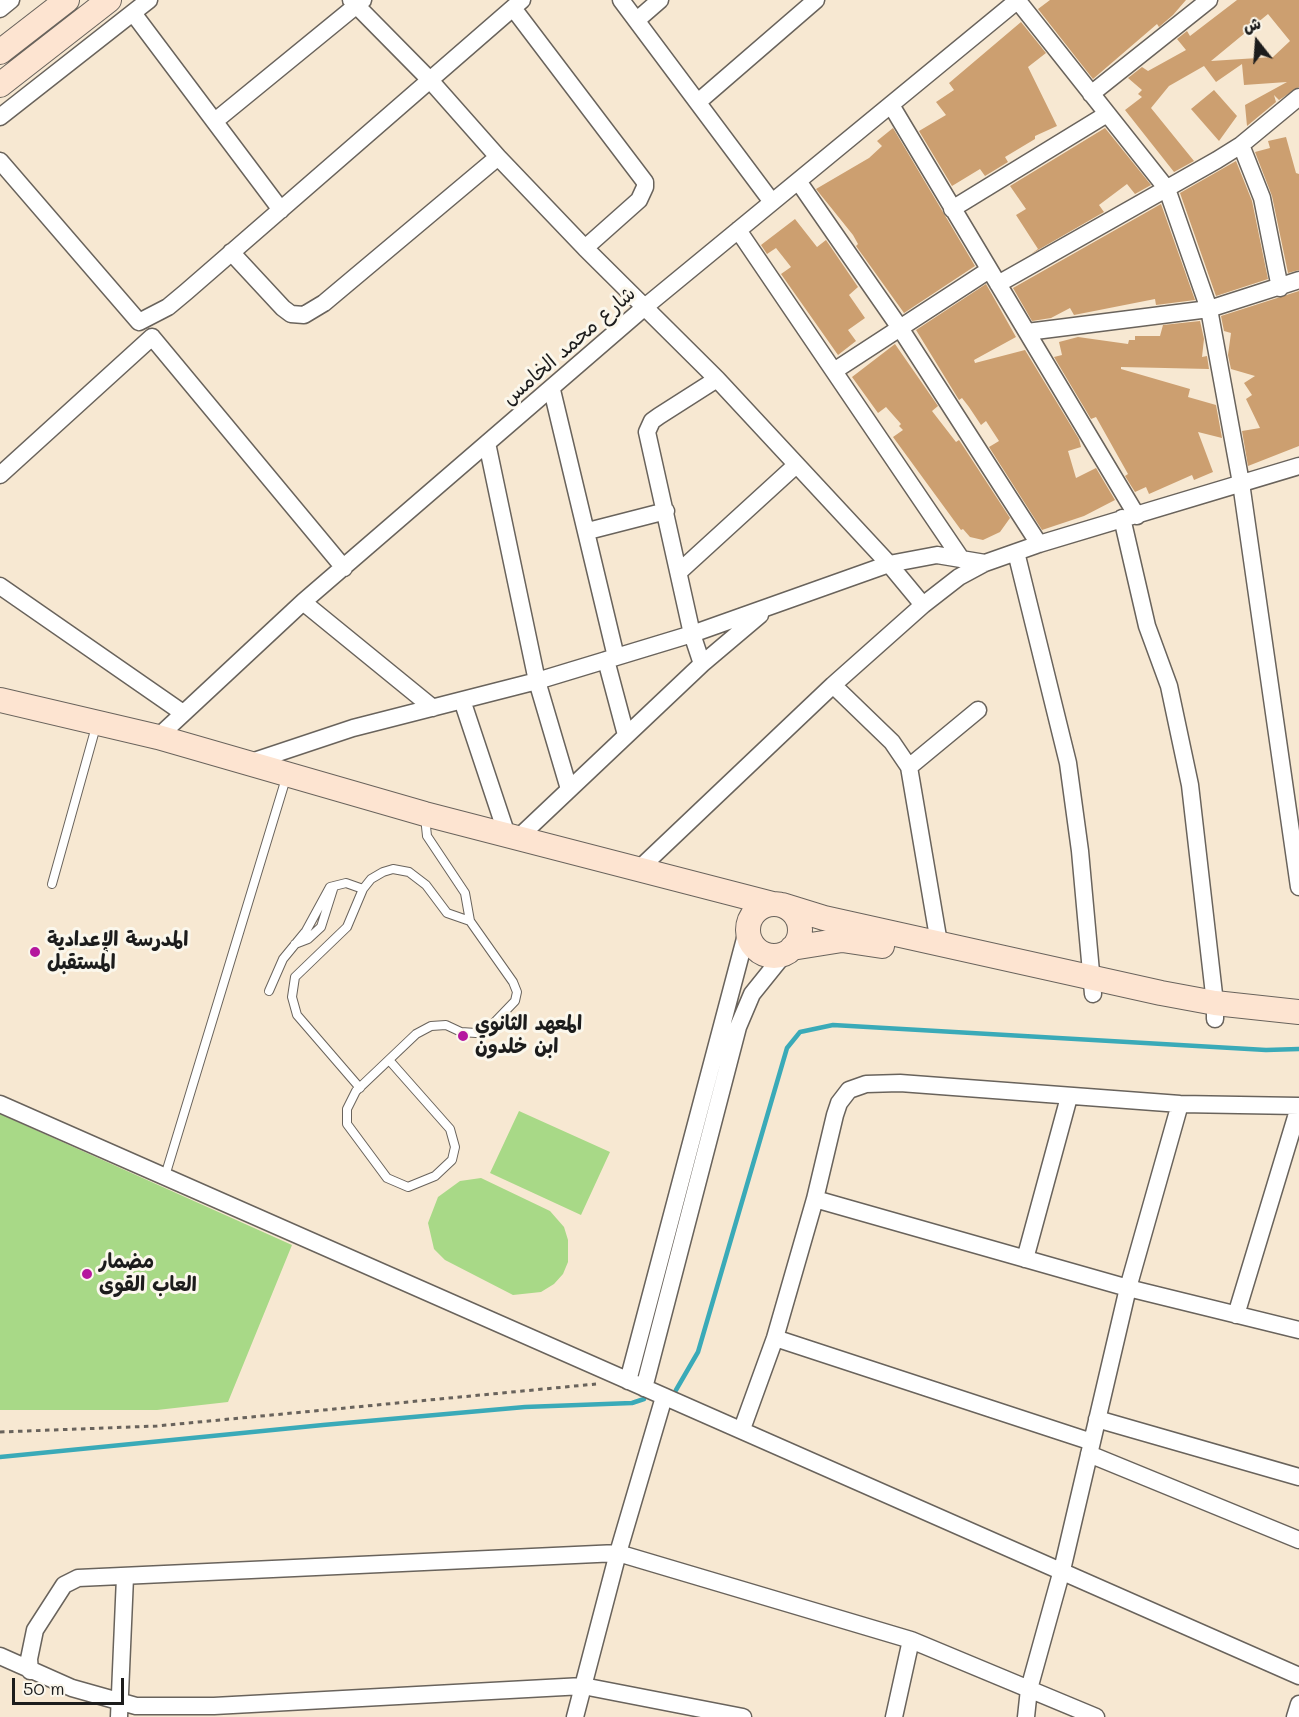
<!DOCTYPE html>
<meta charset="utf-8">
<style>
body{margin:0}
#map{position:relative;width:1299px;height:1717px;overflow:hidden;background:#f7e8d2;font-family:Mali,"Playpen Sans Arabic",sans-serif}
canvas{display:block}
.north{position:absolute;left:1227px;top:12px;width:60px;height:60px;-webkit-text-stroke:4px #fbf7ec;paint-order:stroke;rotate:343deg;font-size:16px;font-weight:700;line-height:24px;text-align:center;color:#1c1c1c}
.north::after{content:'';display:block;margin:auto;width:21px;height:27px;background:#1c1c1c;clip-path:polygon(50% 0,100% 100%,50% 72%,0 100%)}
.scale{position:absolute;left:12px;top:1678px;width:112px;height:27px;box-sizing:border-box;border:3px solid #1c1c1c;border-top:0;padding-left:8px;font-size:18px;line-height:21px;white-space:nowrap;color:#1c1c1c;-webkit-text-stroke:4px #fbf7ec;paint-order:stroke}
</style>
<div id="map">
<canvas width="1299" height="1717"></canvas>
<div class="north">ش</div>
<div class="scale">50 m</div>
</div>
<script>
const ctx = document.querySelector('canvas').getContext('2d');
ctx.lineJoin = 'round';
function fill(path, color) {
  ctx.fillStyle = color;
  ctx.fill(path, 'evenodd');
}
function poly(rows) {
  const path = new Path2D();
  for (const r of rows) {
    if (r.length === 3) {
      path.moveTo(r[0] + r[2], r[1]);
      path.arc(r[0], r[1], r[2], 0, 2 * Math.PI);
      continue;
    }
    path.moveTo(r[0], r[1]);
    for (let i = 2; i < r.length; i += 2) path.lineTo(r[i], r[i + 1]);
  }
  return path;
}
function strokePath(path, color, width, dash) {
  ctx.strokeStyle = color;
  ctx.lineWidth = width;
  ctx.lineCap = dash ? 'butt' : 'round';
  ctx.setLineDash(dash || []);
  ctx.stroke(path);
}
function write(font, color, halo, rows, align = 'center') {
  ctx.font = font + ' Mali,"Playpen Sans Arabic",sans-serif';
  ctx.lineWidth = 6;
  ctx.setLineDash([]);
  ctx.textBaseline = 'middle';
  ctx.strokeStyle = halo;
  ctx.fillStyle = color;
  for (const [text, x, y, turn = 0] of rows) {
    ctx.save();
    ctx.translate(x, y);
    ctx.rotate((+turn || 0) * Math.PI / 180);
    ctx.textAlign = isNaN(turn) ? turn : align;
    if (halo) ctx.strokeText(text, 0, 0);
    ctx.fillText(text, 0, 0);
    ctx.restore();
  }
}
fill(poly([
 [519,1111,610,1152,581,1215,490,1173],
 [0,1114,292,1245,228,1402,157,1410,0,1410],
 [481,1178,550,1211,564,1227,568,1240,568,1262,563,1274,554,1284,541,1292,513,1295,445,1260,434,1249,428,1223,438,1197,460,1181]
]), '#a8d987');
strokePath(poly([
 [676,1390,698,1352,787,1048,800,1032,833,1025,1266,1050,1299,1049],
 [0,1457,323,1425,525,1407,632,1403,644,1399]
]), '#3aaab8', 4.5);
fill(poly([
 [1050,0,1186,0,1173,15,1159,27,1157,24,1093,79,1038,9],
 [1237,0,1299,0,1299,87,1279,100,1274,95,1276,102,1247,126,1245,105,1287,82,1244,85,1242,64,1216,82,1204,66,1169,86,1151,108,1194,161,1174,172,1125,110,1142,97,1138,94,1142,90,1128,78,1142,67,1148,71,1186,50,1177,39,1187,31,1190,36],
 [1268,14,1290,41,1273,57,1211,61],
 [1021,22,1046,53,1028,67,1057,126,1035,136,1035,139,1005,157,1008,162,985,176,980,169,952,186,919,131,946,115,936,102,954,90,949,83],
 [1214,90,1237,116,1219,141,1191,109],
 [893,128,975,266,904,313,856,246,858,244,853,235,816,189,869,158,882,146,877,141],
 [1105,128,1151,185,1135,194,1127,184,1099,205,1104,212,1031,254,1038,249,1016,215,1026,209,1010,186],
 [1286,137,1296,173,1299,174,1299,270,1288,273,1272,196,1255,152,1270,148,1268,141],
 [1236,161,1252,201,1268,279,1216,296,1180,193],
 [1161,204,1195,300,1156,305,1155,299,1074,315,1070,308,1051,318,1032,321,1013,288],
 [795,219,817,247,826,240,858,287,849,295,865,318,848,330,856,341,838,355,781,274,791,267,776,248,767,254,761,245],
 [986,284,1016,337,974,360,975,363,1025,350,1079,439,1081,447,1068,451,1076,478,1096,468,1115,500,1084,516,1042,530,989,447,999,441,986,421,981,425,969,407,962,398,959,400,916,330],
 [1299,291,1299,446,1248,466,1242,431,1260,428,1246,399,1252,395,1244,383,1255,376,1231,369,1228,355,1231,333,1224,331,1221,316],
 [1200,321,1204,339,1202,357,1207,356,1209,369,1121,367,1121,369,1190,389,1188,397,1216,405,1222,438,1198,432,1213,472,1194,480,1192,475,1149,494,1146,487,1135,492,1125,476,1128,474,1096,417,1091,419,1054,357,1062,355,1059,342,1078,337,1128,344,1129,340,1135,340,1135,336,1160,336,1163,325],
 [895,344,938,406,932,411,956,442,959,440,963,446,1010,518,1000,532,983,540,970,537,963,529,961,530,893,437,903,430,899,426,901,424,886,407,878,413,852,377]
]), '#cc9f70');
const lane = poly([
 [52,884,97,723],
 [295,944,308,939,321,927,334,886],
 [269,991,283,959,306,931,330,887,346,883,363,889],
 [389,1060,450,1129,455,1147,452,1160,435,1176,408,1187,387,1178,347,1124,347,1109,356,1091,416,1034,431,1026,446,1025,461,1032,476,1033,490,1027,515,1001,517,992,513,982,470,921,465,893,427,836,425,817],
 [360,1088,297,1015,292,997,295,977,347,927,363,889,371,879,383,872,393,869,409,872,426,885,447,913,470,921],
 [165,1176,287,775]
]);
const street = poly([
 [351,0,429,79,498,157,585,248,717,379,889,564,923,605],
 [621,0,772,202],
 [1018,1,1167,189,1209,309,1241,483,1299,887],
 [513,8,645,182,645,187,639,200,585,248],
 [0,9,11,0],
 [133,13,281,210],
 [637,20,660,0],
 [1091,94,1209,0],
 [698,102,816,0],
 [891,105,1137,516],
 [0,117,149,0],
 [215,121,363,0],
 [1241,145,1262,198,1280,288],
 [0,161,139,322,168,307,186,292,522,0],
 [798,181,900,328,1039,544],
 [952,209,1107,114],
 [738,230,960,557],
 [231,252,283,308,291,314,304,315,324,303,498,157],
 [998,284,1217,160,1241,145,1299,97],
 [1027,332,1209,309,1299,280],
 [834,371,989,270],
 [552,390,616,657],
 [487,443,537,681,569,789],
 [0,475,152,337,344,568],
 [1122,518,1147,626,1169,686,1190,785,1215,1003,1215,1019],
 [588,531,666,511],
 [1016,552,1068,763,1080,851,1093,994],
 [680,571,795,466],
 [0,586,183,713],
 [303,602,433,708],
 [606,660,626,735],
 [702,664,692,634,647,432,652,421,659,416,717,379],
 [833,685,892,742,909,767,939,943],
 [462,700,507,835],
 [158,737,303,602,646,306,1018,0],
 [248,763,353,728,537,681,692,634,889,564,937,555,985,563],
 [909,767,978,710],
 [518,838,702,664,760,615],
 [638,870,833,685,923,605,959,577,985,563,1039,544,1299,466],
 [0,1104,1299,1676],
 [815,1199,1128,1288,1299,1330],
 [1025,1259,1069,1097],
 [1236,1315,1299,1107],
 [775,1338,1092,1442],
 [628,1381,747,931],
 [644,1388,738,1027,752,994,785,953],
 [1097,1419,1299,1477],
 [742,1429,775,1338,815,1199,835,1115,839,1103,849,1090,866,1084,900,1083,1180,1104,1299,1106],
 [1089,1454,1299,1540],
 [0,1656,72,1688,136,1706,214,1706,583,1686,743,1717],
 [30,1671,29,1659,35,1630,64,1585,78,1578,618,1553,911,1640,1096,1717],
 [119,1717,125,1577],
 [575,1717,618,1553,664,1397],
 [894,1717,911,1640],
 [1026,1717,1029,1689,1062,1570,1128,1288,1180,1104],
 [1295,1717,1299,1704]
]);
const secondary = poly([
 [0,52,67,0],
 [0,85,109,0],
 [0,700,158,737,425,814,773,904],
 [774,930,26],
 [782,905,824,918,1161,993,1215,1003,1299,1012],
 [792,948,842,940,882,946]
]);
strokePath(lane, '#69635c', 10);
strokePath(street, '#69635c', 19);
strokePath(secondary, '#69635c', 26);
strokePath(poly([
 [0,1432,157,1426,596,1384]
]), '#69635c', 3, [4.5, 4.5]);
strokePath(lane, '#fff', 8);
strokePath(street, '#fff', 16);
strokePath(secondary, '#fde4d1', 24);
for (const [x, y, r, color] of [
 [35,952,6,"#b5179e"],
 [463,1036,6,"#b5179e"],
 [87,1274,6,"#b5179e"]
]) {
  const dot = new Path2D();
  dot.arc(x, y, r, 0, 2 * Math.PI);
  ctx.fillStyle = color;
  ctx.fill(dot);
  strokePath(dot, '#fbf7ec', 2);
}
write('20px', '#1c1c1c', '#fbf7ec', [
 ["شارع محمد الخامس",569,346,-41]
]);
write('bold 20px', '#1c1c1c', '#fbf7ec', [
 ["المدرسة الإعدادية",47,940],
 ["المستقبل",47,963],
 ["المعهد الثانوي",475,1024],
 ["ابن خلدون",475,1047],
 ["مضمار",99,1262],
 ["العاب القوى",99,1285]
], 'left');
</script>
